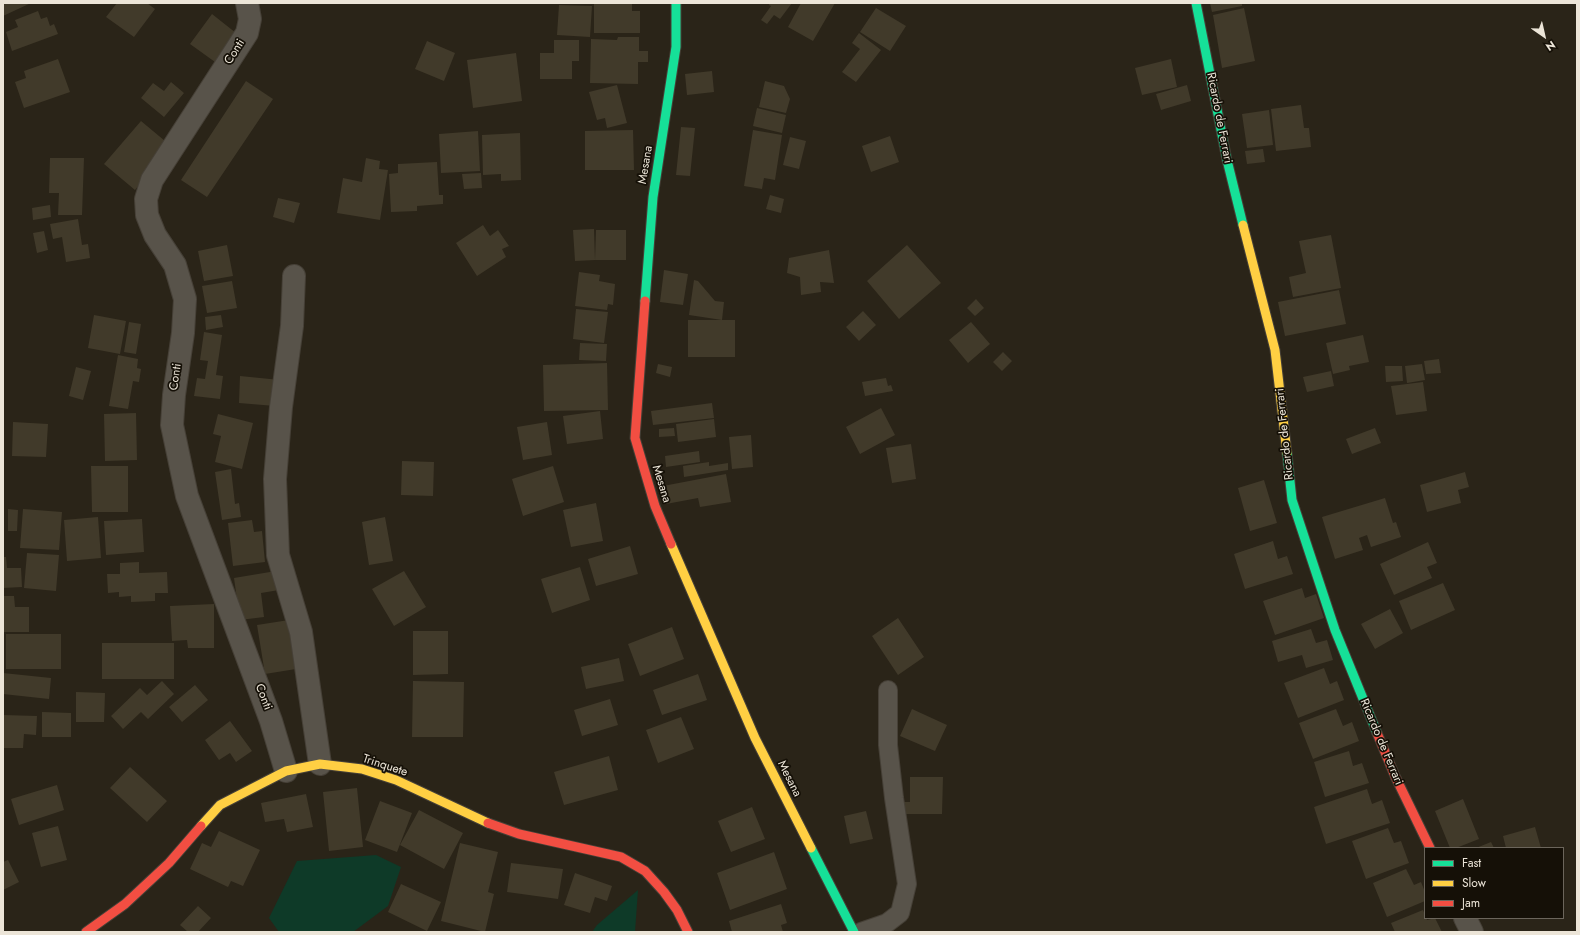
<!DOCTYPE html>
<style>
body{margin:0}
#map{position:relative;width:1580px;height:935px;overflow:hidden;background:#2a2418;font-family:Jost,sans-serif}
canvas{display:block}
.frame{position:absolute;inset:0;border:4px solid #ece5d8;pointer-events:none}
.legend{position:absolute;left:1424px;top:847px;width:140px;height:72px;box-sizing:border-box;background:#151007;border:1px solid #6b655b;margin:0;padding:5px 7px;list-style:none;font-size:12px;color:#ece5d8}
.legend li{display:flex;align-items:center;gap:8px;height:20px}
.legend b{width:20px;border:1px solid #6b655b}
.north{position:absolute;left:1524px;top:16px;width:40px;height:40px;-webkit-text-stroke:3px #151007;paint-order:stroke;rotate:146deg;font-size:11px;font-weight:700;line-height:16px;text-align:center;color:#ece5d8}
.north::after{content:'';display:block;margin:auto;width:14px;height:18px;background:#ece5d8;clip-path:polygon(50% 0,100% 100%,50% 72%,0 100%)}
</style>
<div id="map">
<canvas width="1580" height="935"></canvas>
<div class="frame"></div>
<ul class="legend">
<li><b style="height:5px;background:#16e098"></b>Fast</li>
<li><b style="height:5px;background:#ffcf43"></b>Slow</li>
<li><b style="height:5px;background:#f24e42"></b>Jam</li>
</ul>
<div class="north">N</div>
</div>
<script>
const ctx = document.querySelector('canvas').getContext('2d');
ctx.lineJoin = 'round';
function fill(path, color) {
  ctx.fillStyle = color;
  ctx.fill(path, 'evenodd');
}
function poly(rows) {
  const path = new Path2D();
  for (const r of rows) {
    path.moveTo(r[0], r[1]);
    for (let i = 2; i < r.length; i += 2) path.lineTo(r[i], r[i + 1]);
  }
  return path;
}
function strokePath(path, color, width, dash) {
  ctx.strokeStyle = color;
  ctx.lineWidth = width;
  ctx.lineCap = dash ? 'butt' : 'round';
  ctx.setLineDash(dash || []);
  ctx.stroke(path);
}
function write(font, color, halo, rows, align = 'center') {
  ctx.font = font + ' Jost,sans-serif';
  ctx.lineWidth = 3.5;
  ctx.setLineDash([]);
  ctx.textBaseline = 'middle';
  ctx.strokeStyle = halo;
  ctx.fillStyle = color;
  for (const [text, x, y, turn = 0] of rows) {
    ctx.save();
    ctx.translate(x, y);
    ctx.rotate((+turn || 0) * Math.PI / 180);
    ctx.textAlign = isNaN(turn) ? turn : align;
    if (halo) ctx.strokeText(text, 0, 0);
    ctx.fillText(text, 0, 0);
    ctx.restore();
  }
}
fill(poly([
 [376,855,401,867,388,906,353,932,279,932,269,918,297,861],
 [638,890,635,932,592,932,597,925]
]), '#0e3a28');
fill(poly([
 [3,3,31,3,3,16],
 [117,3,147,3,155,9,134,37,106,17],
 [594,3,632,3,632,11,640,11,640,33,594,33],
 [770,3,792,3,780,19,774,15,767,24,761,20,771,6,769,5],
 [801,3,835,3,813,41,788,27],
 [1210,3,1242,3,1242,6,1212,12],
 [559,5,592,6,590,37,557,35],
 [876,8,906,26,890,51,860,32],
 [1244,8,1255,61,1222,68,1213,15],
 [38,11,41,19,47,17,50,26,54,24,58,34,12,51,6,32,18,27,15,20],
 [212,14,236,33,215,62,190,44],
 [859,33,881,50,856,82,842,72,860,49,852,43],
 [618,37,639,37,639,51,648,51,648,62,638,62,638,84,590,83,591,39,617,40],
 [554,40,579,40,579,61,572,61,572,79,540,79,540,53,554,53],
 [427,41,455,53,444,81,415,69],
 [516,53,522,101,473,108,467,60],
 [58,59,70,92,24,108,15,82,26,78,24,71],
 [1171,59,1177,87,1142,95,1135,68],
 [712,71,714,92,687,95,685,74],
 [246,81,273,99,207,197,181,180],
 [765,81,784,86,790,99,786,113,759,107],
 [171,82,184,93,164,117,141,98,153,83,164,91],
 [617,85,627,123,607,128,605,118,597,120,589,92],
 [1187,85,1191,101,1161,110,1156,94],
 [1301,105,1304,128,1309,128,1311,147,1276,151,1271,109],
 [757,108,786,115,782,133,753,126],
 [1269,110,1273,145,1247,148,1242,114],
 [141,121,171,146,135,190,104,164],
 [681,127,695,128,690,176,676,175],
 [633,130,634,170,585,170,585,131],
 [753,130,782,135,775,180,764,178,762,189,744,186],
 [478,131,480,171,441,173,439,134],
 [520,133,521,180,501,181,501,174,483,175,482,135],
 [890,136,899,162,871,172,862,146],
 [790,137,806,141,799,169,783,165],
 [1263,149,1265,162,1247,164,1245,151],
 [50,158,84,158,82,215,58,215,59,193,49,193],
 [366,158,380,161,379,169,388,170,380,220,337,213,343,178,362,182],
 [437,162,439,195,443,195,443,204,417,206,417,211,391,212,389,174,398,173,398,164],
 [481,173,482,188,464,189,462,174],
 [770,195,784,199,781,213,766,209],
 [278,198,300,203,294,223,273,217],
 [50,205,51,217,33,220,32,208],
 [78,219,82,245,88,244,90,258,66,262,62,237,53,239,50,224],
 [483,225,490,236,498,230,509,246,502,249,506,257,477,276,456,243],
 [594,229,595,260,575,261,573,230],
 [596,230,626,230,626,260,595,260],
 [44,231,48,250,37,253,33,233],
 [1331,235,1341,288,1293,297,1289,277,1306,273,1299,241],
 [227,245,233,276,204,281,198,251],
 [907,245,941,283,899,319,867,281],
 [829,250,834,283,820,282,821,292,801,295,800,277,787,273,789,258],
 [664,270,688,274,683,305,660,302],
 [579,272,600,275,599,281,615,284,613,305,608,304,607,310,575,306],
 [694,280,698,281,715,301,724,302,722,320,689,315],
 [232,281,237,308,207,313,202,286],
 [1339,290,1346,324,1285,336,1278,302],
 [976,299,984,308,975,316,967,308],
 [576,309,608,312,604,343,573,339],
 [863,311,876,325,859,341,846,327],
 [94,315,126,321,120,354,88,348],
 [221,315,223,327,206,330,205,317],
 [688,320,735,320,735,357,688,357],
 [129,322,141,324,136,354,124,352],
 [971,322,990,344,968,363,949,340],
 [204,332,222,335,216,375,223,376,220,399,194,396,197,378,205,379,208,361,200,360],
 [1363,335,1369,362,1349,366,1350,370,1333,374,1326,343],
 [580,343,607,344,606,361,579,360],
 [1003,352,1012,361,1002,371,993,362],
 [118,355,138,359,137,368,141,369,139,382,133,381,128,409,109,406],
 [1439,359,1441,373,1426,374,1424,361],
 [607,363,608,410,544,411,543,365],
 [658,364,672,367,670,377,656,373],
 [1422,364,1425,380,1407,383,1405,366],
 [1385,366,1402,366,1403,381,1386,382],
 [76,367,91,371,83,400,69,396],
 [1331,371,1334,386,1307,392,1303,377],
 [240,376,280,380,275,406,239,403],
 [886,378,888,386,891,385,893,391,865,396,862,382],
 [1423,382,1427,411,1396,415,1391,386],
 [712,403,714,418,653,425,651,411],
 [881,408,895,435,860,454,846,427],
 [600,411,603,439,567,444,563,416],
 [136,413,137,460,105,461,104,414],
 [218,414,253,423,242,469,215,462,221,436,213,434],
 [714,419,716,437,678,442,676,424],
 [13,422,48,424,46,457,12,456],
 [547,422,552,455,523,460,517,427],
 [674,428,675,436,659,437,659,429],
 [1375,428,1381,443,1352,454,1346,439],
 [751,435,753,467,732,469,729,437],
 [911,444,916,479,892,483,886,448],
 [699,451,700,462,666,467,665,456],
 [402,461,434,462,433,496,401,495],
 [709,462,709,466,728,463,728,470,684,477,683,466],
 [91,466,128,466,128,512,92,512],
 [553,466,564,502,523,516,512,479],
 [231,469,235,504,239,503,241,517,222,520,215,472],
 [1465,472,1469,487,1458,490,1461,503,1427,512,1420,485],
 [726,474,731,502,700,507,698,498,666,504,663,486],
 [1264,480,1277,523,1250,531,1238,488],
 [1385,498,1393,523,1396,522,1401,537,1371,547,1367,535,1359,538,1363,550,1335,559,1322,517],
 [596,503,603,541,571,547,563,510],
 [8,509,18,510,17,531,8,531],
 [23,509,62,512,59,550,20,548],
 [98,517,101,558,67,561,64,520],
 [385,517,393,561,369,565,362,522],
 [142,519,144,552,106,555,104,521],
 [252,520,254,532,262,531,265,562,233,566,228,523],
 [1273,541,1278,559,1287,556,1293,574,1245,589,1234,554],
 [1428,542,1437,563,1427,567,1432,578,1394,595,1380,564],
 [630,546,638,574,596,586,588,559],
 [27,553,59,555,56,591,24,588],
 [3,557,6,557,7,568,21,568,22,587,3,588],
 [139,562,139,573,167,572,168,593,155,593,155,601,131,602,131,596,119,597,119,592,108,593,107,574,120,574,120,563],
 [580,567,590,600,552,613,541,579],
 [276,571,279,590,261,593,264,617,240,620,234,578],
 [404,571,426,607,394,626,372,589],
 [1443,583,1455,610,1411,630,1399,601],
 [1302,588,1305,598,1316,594,1324,618,1275,635,1263,601],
 [3,596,14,596,15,607,29,607,29,632,3,632],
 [214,604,214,648,188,648,187,640,172,641,170,606],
 [1390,609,1403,633,1375,649,1361,624],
 [898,618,924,657,898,675,872,636],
 [289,620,296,669,265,674,257,625],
 [672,627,684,659,640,676,628,644],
 [1311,629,1316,643,1327,640,1333,660,1306,668,1302,655,1278,662,1272,641],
 [413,631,448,631,448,674,413,675],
 [6,634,61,634,61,669,6,669],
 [102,643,174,643,174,679,102,679],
 [619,658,624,681,586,689,581,667],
 [1324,668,1330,684,1337,681,1344,700,1298,718,1284,683],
 [3,673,51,678,49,699,3,694],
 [698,674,707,700,662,715,653,690],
 [162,681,174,694,148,719,141,712,123,729,111,716,140,688,147,695],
 [413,681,464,682,463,737,412,737],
 [195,685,208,700,182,722,169,707],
 [76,692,105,693,104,722,76,722],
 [610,699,618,725,582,736,574,710],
 [912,709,947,725,935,751,900,736],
 [1336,709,1343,726,1352,722,1359,741,1313,759,1299,723],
 [42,712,71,713,71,737,42,737],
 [3,715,37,716,36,735,24,734,23,748,3,748],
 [681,717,694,749,658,763,646,730],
 [230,721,252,751,236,762,230,753,219,760,205,740],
 [1349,751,1353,766,1362,763,1369,783,1325,797,1314,762],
 [609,756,618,790,564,805,554,772],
 [130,767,167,801,147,822,110,788],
 [910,777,943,777,942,814,901,814,901,802,910,802],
 [57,785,64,810,19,825,11,799],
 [357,788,363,847,329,851,323,792],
 [1367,789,1372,804,1382,800,1390,823,1326,844,1314,807],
 [306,794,313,827,287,832,284,819,265,822,261,803],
 [1463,799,1479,839,1456,848,1450,848,1435,811],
 [380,801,412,813,397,852,365,840],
 [752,807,765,839,731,852,718,821],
 [419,810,463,833,444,869,400,845],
 [866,811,873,839,850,844,844,816],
 [58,826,67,860,41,867,32,833],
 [1535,827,1541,848,1506,848,1503,836],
 [1388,828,1394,843,1401,841,1409,863,1366,879,1352,841],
 [219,831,260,850,243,886,231,881,228,887,190,869,202,843,211,847],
 [1491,842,1494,848,1476,848],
 [460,843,498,852,488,892,494,894,485,932,441,921],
 [774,852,787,889,730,910,717,873],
 [8,860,19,882,3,890,3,862],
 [511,863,563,869,558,899,507,892],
 [1406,869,1414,885,1421,882,1425,892,1425,901,1387,917,1373,883],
 [575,873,612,886,607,901,595,897,590,913,564,905],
 [401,884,441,902,427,931,388,912],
 [781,904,787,923,781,925,783,932,732,932,729,921],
 [198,906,211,918,198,932,188,932,180,925],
 [1423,910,1427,920,1435,918,1442,932,1395,932,1391,923]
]), '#413a2a');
const lane = poly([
 [861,932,887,923,900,913,907,884,894,798,888,745,888,690]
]);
const street = poly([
 [247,3,250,19,247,33,152,180,146,199,147,215,155,235,175,265,185,299,183,333,174,395,172,425,187,496,271,721,286,771],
 [294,276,292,326,281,407,275,479,278,555,301,632,320,764],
 [1465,918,1472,932]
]);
const fast = poly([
 [1196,3,1227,160,1243,225],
 [645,301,653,197,676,47,676,3],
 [1287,453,1292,500,1335,630,1377,733],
 [811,848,854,932]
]);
const slow = poly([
 [1243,225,1275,350,1287,453],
 [671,544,755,738,811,848],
 [201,826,220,805,286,771,320,764,362,769,396,780,488,823]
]);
const jam = poly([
 [645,301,635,438,655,506,671,544],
 [1377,733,1395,776,1430,848],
 [488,823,519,834,621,857,645,871,664,892,677,910,688,932],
 [86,932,125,904,169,863,201,826]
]);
strokePath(lane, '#464037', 20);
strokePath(street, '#464037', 24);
strokePath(fast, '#464037', 11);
strokePath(slow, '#464037', 11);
strokePath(jam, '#464037', 11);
strokePath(lane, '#58534a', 18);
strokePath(street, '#58534a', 22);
strokePath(fast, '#16e098', 9);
strokePath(slow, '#ffcf43', 9);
strokePath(jam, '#f24e42', 9);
write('12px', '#ece5d8', '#151007', [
 ["Conti",235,52,-58],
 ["Ricardo de Ferrari",1219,118,79],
 ["Mesana",646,165,-81],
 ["Conti",176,377,-82],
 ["Ricardo de Ferrari",1285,434,-96],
 ["Mesana",661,484,73],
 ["Conti",263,697,69],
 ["Ricardo de Ferrari",1381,742,67],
 ["Trinquete",385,766,18],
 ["Mesana",789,779,63]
]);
</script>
